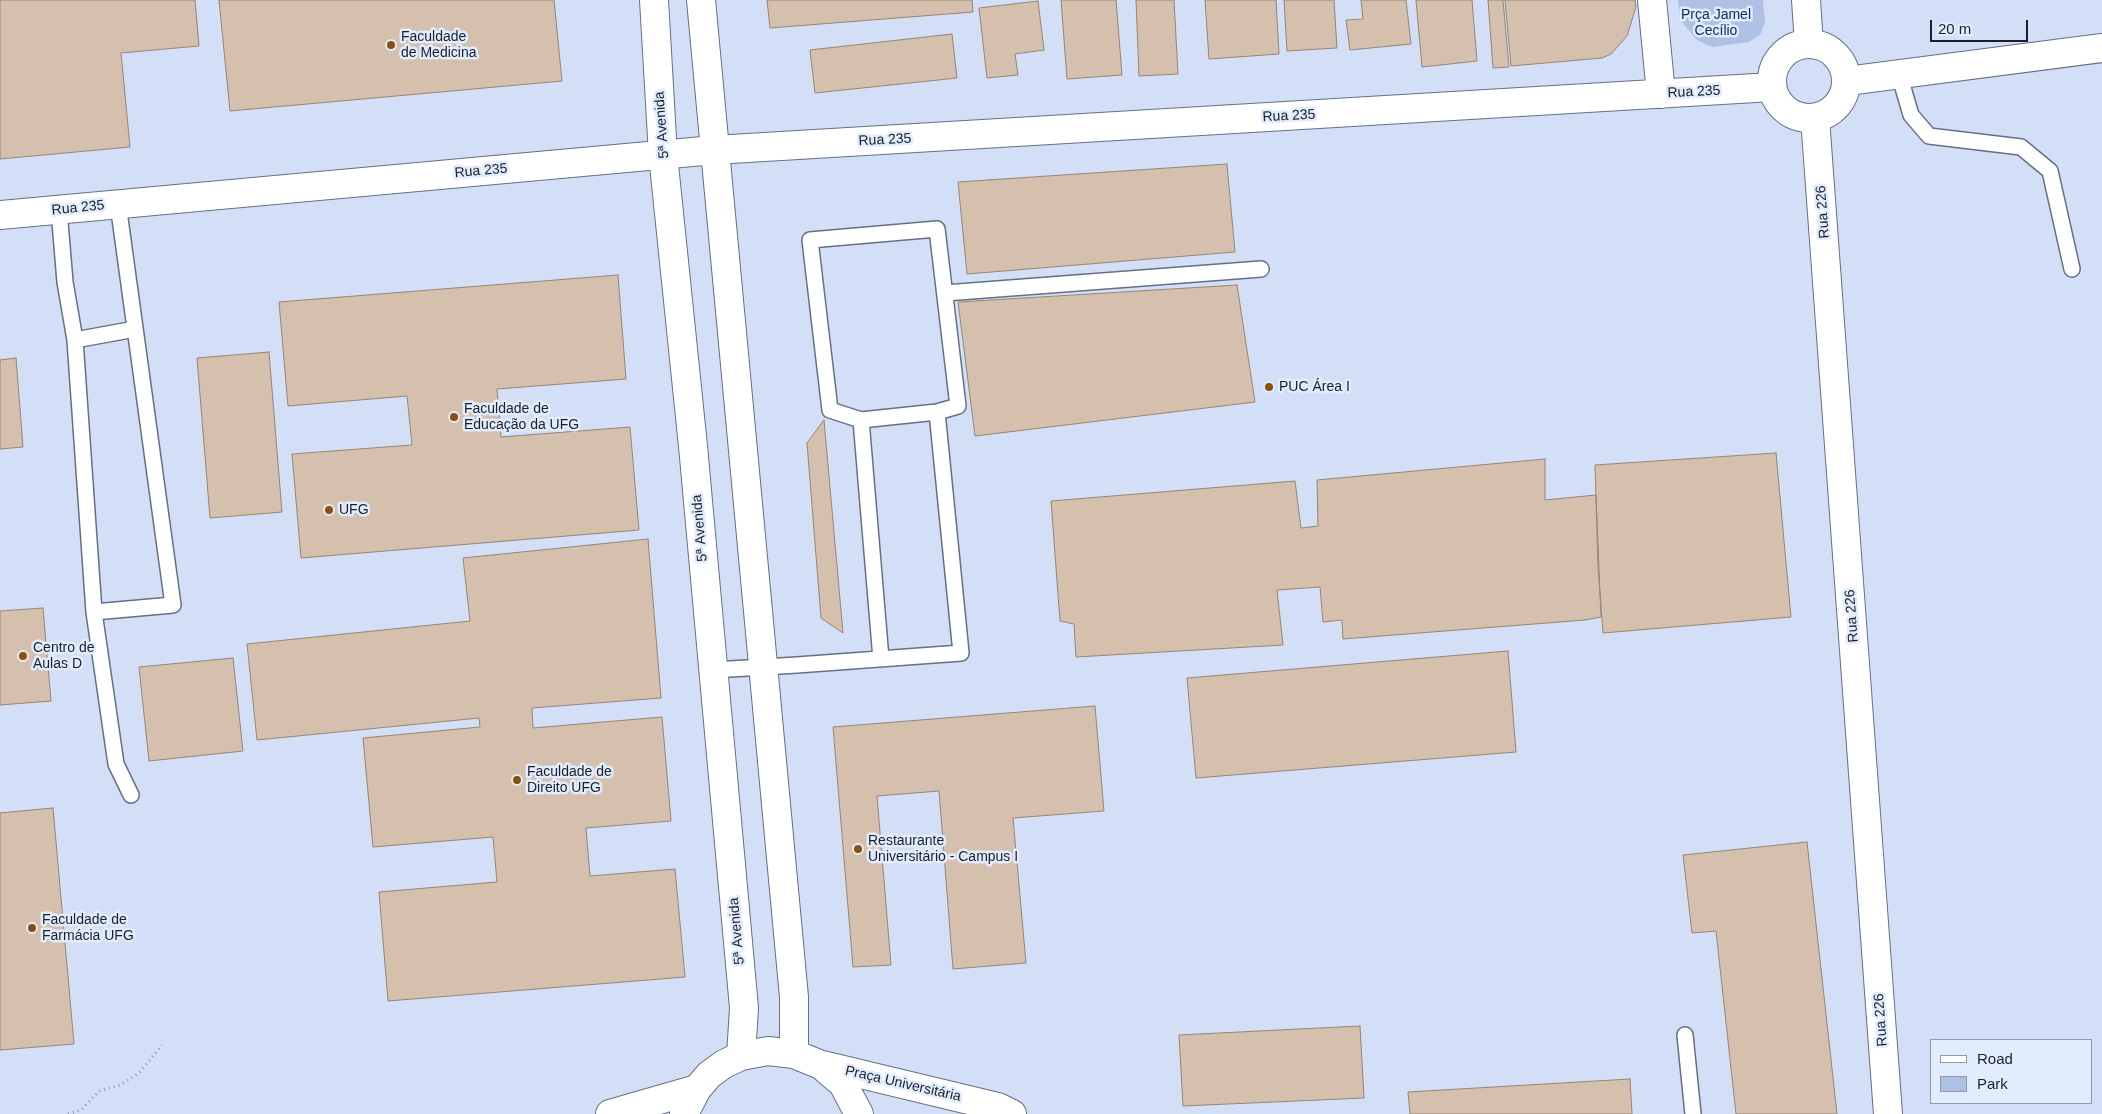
<!DOCTYPE html>
<meta charset="utf-8">
<style>
body{margin:0}
#map{position:relative;width:2102px;height:1114px;overflow:hidden;background:#d2dff6;font-family:Arial,sans-serif}
canvas{display:block}
.legend{position:absolute;left:1930px;top:1039px;width:162px;height:65px;box-sizing:border-box;background:#e2ecff;border:1px solid #929aa9;margin:0;padding:6px 9px;list-style:none;font-size:15px;color:#1b1f28}
.legend li{display:flex;align-items:center;gap:10px;height:25px}
.legend b{width:25px;border:1px solid #929aa9}
.scale{position:absolute;left:1930px;top:20px;width:98px;height:22px;box-sizing:border-box;border:2px solid #1b1f28;border-top:0;padding-left:6px;font-size:15px;line-height:18px;white-space:nowrap;color:#1b1f28;-webkit-text-stroke:4px #e2ecff;paint-order:stroke}
</style>
<div id="map">
<canvas width="2102" height="1114"></canvas>
<ul class="legend">
<li><b style="height:6px;background:#fff"></b>Road</li>
<li><b style="height:14px;background:#aec0e3"></b>Park</li>
</ul>
<div class="scale">20 m</div>
</div>
<script>
const ctx = document.querySelector('canvas').getContext('2d');
ctx.lineJoin = 'round';
function fill(path, color) {
  ctx.fillStyle = color;
  ctx.fill(path, 'evenodd');
}
function poly(rows) {
  const path = new Path2D();
  for (const r of rows) {
    if (r.length === 3) {
      path.moveTo(r[0] + r[2], r[1]);
      path.arc(r[0], r[1], r[2], 0, 2 * Math.PI);
      continue;
    }
    path.moveTo(r[0], r[1]);
    for (let i = 2; i < r.length; i += 2) path.lineTo(r[i], r[i + 1]);
  }
  return path;
}
function strokePath(path, color, width, dash) {
  ctx.strokeStyle = color;
  ctx.lineWidth = width;
  ctx.lineCap = dash ? 'butt' : 'round';
  ctx.setLineDash(dash || []);
  ctx.stroke(path);
}
function write(font, color, halo, rows, align = 'center') {
  ctx.font = font + ' Arial,sans-serif';
  ctx.lineWidth = 5;
  ctx.setLineDash([]);
  ctx.textBaseline = 'middle';
  ctx.strokeStyle = halo;
  ctx.fillStyle = color;
  for (const [text, x, y, turn = 0] of rows) {
    ctx.save();
    ctx.translate(x, y);
    ctx.rotate((+turn || 0) * Math.PI / 180);
    ctx.textAlign = isNaN(turn) ? turn : align;
    if (halo) ctx.strokeText(text, 0, 0);
    ctx.fillText(text, 0, 0);
    ctx.restore();
  }
}
fill(poly([
 [1678,0,1763,0,1765,22,1760,35,1749,42,1712,47,1697,40,1680,20]
]), '#aec0e3');
const building = poly([
 [0,0,195,0,199,46,121,53,130,147,0,159,0,0],
 [219,0,554,0,562,81,230,111,219,0],
 [767,0,972,0,973,12,770,28,767,0],
 [1061,0,1116,0,1122,75,1067,79,1061,0],
 [1136,0,1174,0,1178,74,1139,76,1136,0],
 [1205,0,1276,0,1279,54,1209,59,1205,0],
 [1284,0,1334,0,1337,48,1287,51,1284,0],
 [1361,0,1406,0,1411,44,1350,50,1346,20,1363,19,1361,0],
 [1416,0,1472,0,1477,61,1422,67,1416,0],
 [1488,0,1503,0,1509,67,1493,68,1488,0],
 [1505,0,1635,0,1636,7,1627,36,1611,54,1602,58,1511,66,1505,0],
 [1038,1,1044,50,1015,54,1018,75,987,78,979,8,1038,1],
 [952,34,957,78,815,93,810,50,952,34],
 [1227,164,1235,252,967,274,958,182,1227,164],
 [618,275,626,379,497,389,501,437,630,427,639,530,301,558,292,454,412,445,407,396,288,406,279,302,618,275],
 [1237,285,1255,402,975,436,958,302,1237,285],
 [269,352,282,512,210,518,197,358,269,352],
 [16,358,23,447,0,449,0,360,16,358],
 [824,420,843,633,821,618,807,443,824,420],
 [1776,453,1791,617,1603,633,1598,568,1595,465,1776,453],
 [1545,459,1545,500,1596,495,1601,617,1585,620,1343,639,1342,620,1323,622,1320,587,1277,590,1283,645,1076,657,1074,624,1060,621,1051,501,1295,481,1301,528,1318,526,1317,480,1545,459],
 [648,539,661,698,532,708,533,728,662,717,671,821,586,828,590,876,675,869,685,977,388,1001,379,892,497,882,493,837,373,847,363,738,480,727,479,718,257,740,247,644,470,621,463,558,648,539],
 [43,608,51,701,0,705,0,611,43,608],
 [1508,651,1516,752,1196,778,1187,678,1508,651],
 [233,658,243,751,149,761,139,667,233,658],
 [1095,706,1104,811,1013,818,1026,963,953,969,939,791,877,796,891,965,853,967,833,727,1095,706],
 [53,808,74,1044,0,1050,0,813,53,808],
 [1807,842,1837,1114,1736,1114,1716,931,1692,933,1683,855,1807,842],
 [1360,1026,1364,1098,1183,1106,1179,1035,1360,1026],
 [1630,1079,1632,1114,1410,1114,1408,1092,1630,1079]
]);
fill(building, '#d5c0ae');
strokePath(building, '#988473', 1);
const lane = poly([
 [1899,74,1911,115,1929,136,2021,147,2050,171,2072,269],
 [59,210,65,282,75,340,94,612,116,764,131,795],
 [945,293,1261,269],
 [75,340,135,329],
 [861,420,830,410,810,240,937,229,958,406,937,412],
 [94,612,173,605,118,204],
 [713,670,797,665,961,653,937,412,861,420,881,659],
 [1685,1035,1693,1114]
]);
const street = poly([
 [1652,0,1661,94],
 [1806,0,1809,44],
 [1809,81,37],
 [1847,81,2102,48],
 [1815,118,1888,1114],
 [0,215,714,150,1772,87]
]);
const secondary = poly([
 [654,0,663,155,693,446,744,1008,741,1056],
 [701,0,794,997,794,1054],
 [823,1065,998,1107,1012,1114],
 [610,1114,697,1089],
 [684,1114,697,1089,709,1075,724,1064,741,1056,768,1051,794,1054,821,1065,843,1084,859,1114]
]);
strokePath(lane, '#657085', 18);
strokePath(street, '#657085', 30);
strokePath(secondary, '#657085', 30);
strokePath(poly([
 [68,1114,81,1110,99,1091,120,1085,139,1073,162,1045]
]), '#909aac', 3, [1, 4]);
strokePath(lane, '#fff', 15);
strokePath(street, '#fff', 28);
strokePath(secondary, '#fff', 28);
for (const [x, y, r, color] of [
 [391,45,5,"#8b510b"],
 [1269,387,5,"#8b510b"],
 [454,417,5,"#8b510b"],
 [329,510,5,"#8b510b"],
 [23,656,5,"#8b510b"],
 [517,780,5,"#8b510b"],
 [858,849,5,"#8b510b"],
 [32,928,5,"#8b510b"]
]) {
  const dot = new Path2D();
  dot.arc(x, y, r, 0, 2 * Math.PI);
  ctx.fillStyle = color;
  ctx.fill(dot);
  strokePath(dot, '#e2ecff', 2);
}
write('14px', '#102b66', '#e2ecff', [
 ["Prça Jamel",1716,15],
 ["Cecílio",1716,31]
]);
write('14px', '#1b1f28', '#e2ecff', [
 ["Faculdade",401,37],
 ["de Medicina",401,53],
 ["PUC Área I",1279,387],
 ["Faculdade de",464,409],
 ["Educação da UFG",464,425],
 ["UFG",339,510],
 ["Centro de",33,648],
 ["Aulas D",33,664],
 ["Faculdade de",527,772],
 ["Direito UFG",527,788],
 ["Restaurante",868,841],
 ["Universitário - Campus I",868,857],
 ["Faculdade de",42,920],
 ["Farmácia UFG",42,936]
], 'left');
write('14px', '#1b1f28', '#e2ecff', [
 ["Rua 235",1694,92,-3],
 ["Rua 235",1289,116,-3],
 ["5ª Avenida",662,125,-94],
 ["Rua 235",885,140,-3],
 ["Rua 235",481,171,-5],
 ["Rua 235",78,208,-6],
 ["Rua 226",1823,212,-94],
 ["5ª Avenida",700,528,-95],
 ["Rua 226",1852,616,-94],
 ["5ª Avenida",737,931,-95],
 ["Rua 226",1881,1020,-94],
 ["Praça Universitária",903,1084,13]
]);
</script>
